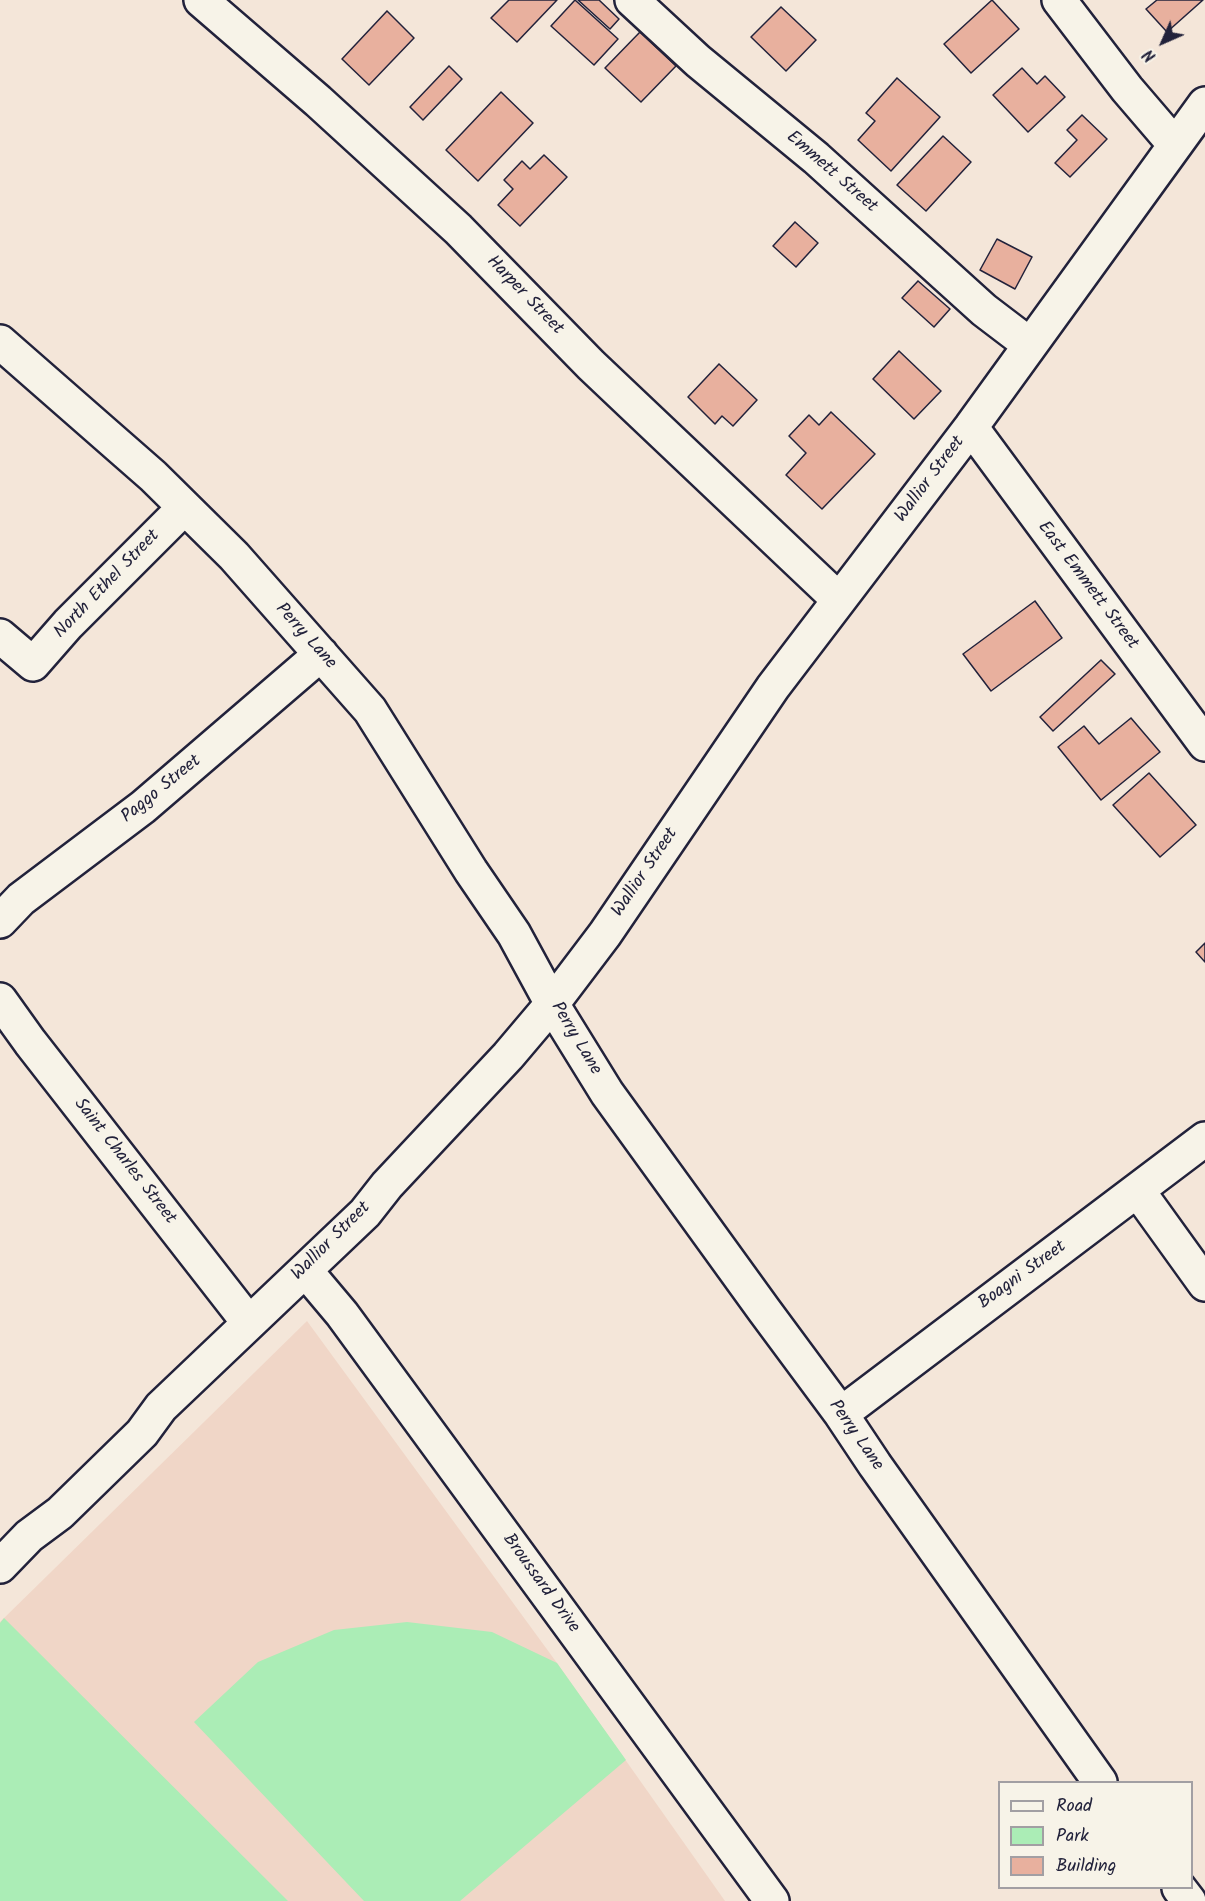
<!DOCTYPE html>
<style>
body{margin:0}
#map{position:relative;width:1205px;height:1901px;overflow:hidden;background:#f4e6d9;font-family:Kalam,sans-serif}
canvas{display:block}
.legend{position:absolute;left:998px;top:1781px;width:195px;height:108px;box-sizing:border-box;background:#f7f3e8;border:2px solid #a29fa3;margin:0;padding:8px 10px;list-style:none;font-size:18px;color:#22223b}
.legend li{display:flex;align-items:center;gap:12px;height:30px}
.legend b{width:30px;border:2px solid #a29fa3}
.north{position:absolute;left:1133px;top:12px;width:60px;height:60px;-webkit-text-stroke:4px #f7f3e8;paint-order:stroke;rotate:225deg;font-size:16px;font-weight:700;line-height:24px;text-align:center;color:#22223b}
.north::after{content:'';display:block;margin:auto;width:21px;height:27px;background:#22223b;clip-path:polygon(50% 0,100% 100%,50% 72%,0 100%)}
</style>
<div id="map">
<canvas width="1205" height="1901"></canvas>
<ul class="legend">
<li><b style="height:8px;background:#f7f3e8"></b>Road</li>
<li><b style="height:16px;background:#abedb6"></b>Park</li>
<li><b style="height:16px;background:#e8b09e"></b>Building</li>
</ul>
<div class="north">N</div>
</div>
<script>
const ctx = document.querySelector('canvas').getContext('2d');
ctx.lineJoin = 'round';
function fill(path, color) {
  ctx.fillStyle = color;
  ctx.fill(path, 'evenodd');
}
function poly(rows) {
  const path = new Path2D();
  for (const r of rows) {
    path.moveTo(r[0], r[1]);
    for (let i = 2; i < r.length; i += 2) path.lineTo(r[i], r[i + 1]);
  }
  return path;
}
function strokePath(path, color, width, dash) {
  ctx.strokeStyle = color;
  ctx.lineWidth = width;
  ctx.lineCap = dash ? 'butt' : 'round';
  ctx.setLineDash(dash || []);
  ctx.stroke(path);
}
function write(font, color, halo, rows, align = 'center') {
  ctx.font = font + ' Kalam,sans-serif';
  ctx.lineWidth = 5;
  ctx.setLineDash([]);
  ctx.textBaseline = 'middle';
  ctx.strokeStyle = halo;
  ctx.fillStyle = color;
  for (const [text, x, y, turn = 0] of rows) {
    ctx.save();
    ctx.translate(x, y);
    ctx.rotate((+turn || 0) * Math.PI / 180);
    ctx.textAlign = isNaN(turn) ? turn : align;
    if (halo) ctx.strokeText(text, 0, 0);
    ctx.fillText(text, 0, 0);
    ctx.restore();
  }
}
fill(poly([
 [307,1321,557,1663,725,1901,0,1901,0,1622]
]), '#f0d6c7');
fill(poly([
 [4,1618,288,1901,0,1901,0,1623],
 [407,1622,492,1632,557,1663,626,1760,460,1901,364,1901,194,1722,258,1662,334,1630]
]), '#abedb6');
const building = poly([
 [509,0,557,0,517,42,491,18,509,0],
 [575,0,618,39,594,65,551,26,575,0],
 [578,0,599,0,619,19,610,29,578,0],
 [992,0,1019,29,971,73,944,44,992,0],
 [1157,0,1203,0,1167,32,1146,9,1157,0],
 [781,7,816,40,786,71,751,37,781,7],
 [387,11,414,38,369,85,342,59,387,11],
 [640,32,676,66,641,102,605,68,640,32],
 [449,66,462,79,423,120,410,107,449,66],
 [1022,68,1037,84,1045,76,1065,97,1028,132,993,95,1022,68],
 [897,78,940,117,891,171,858,140,875,121,866,113,897,78],
 [501,92,533,123,478,181,446,150,501,92],
 [1082,115,1107,139,1070,177,1055,163,1077,140,1067,130,1082,115],
 [943,136,971,162,926,211,897,185,943,136],
 [544,155,567,177,520,226,498,205,513,189,504,180,522,161,530,169,544,155],
 [795,222,818,243,796,267,773,246,795,222],
 [997,239,1032,257,1015,289,980,270,997,239],
 [918,281,950,309,934,327,902,298,918,281],
 [899,351,941,391,914,419,873,379,899,351],
 [719,364,757,400,733,426,722,416,715,424,688,397,719,364],
 [831,412,875,454,822,509,786,475,806,453,789,436,809,415,819,425,831,412],
 [1035,601,1062,638,991,691,963,654,1035,601],
 [1101,660,1115,674,1053,731,1040,717,1101,660],
 [1131,718,1160,752,1101,800,1058,747,1084,726,1099,744,1131,718],
 [1149,773,1196,825,1160,857,1113,805,1149,773],
 [1205,943,1205,962,1196,952,1205,943]
]);
fill(building, '#e8b09e');
strokePath(building, '#22223b', 1.5);
const minor = poly([
 [201,0,318,101,458,229,591,365,839,600],
 [632,0,698,61,816,158,984,310,1030,345],
 [1059,0,1127,89,1175,145],
 [0,342,153,476,234,556,370,710,471,871,514,934,552,1004,607,1093,764,1310,841,1414,875,1465,1100,1782],
 [971,427,1205,744],
 [0,636,33,664,68,624,184,508],
 [0,921,21,899,143,807,321,654],
 [0,1000,30,1042,249,1323],
 [1138,1191,1205,1284],
 [305,1270,342,1314,772,1901],
 [841,1414,1205,1139],
 [0,1566,29,1536,60,1513,142,1433,161,1407,365,1213,387,1185,508,1056,552,1004,605,934,773,687,971,427,1205,104],
 [1179,1888,1189,1901]
]);
strokePath(minor, '#22223b', 38);
strokePath(minor, '#f7f3e8', 33);
write('18px', '#22223b', '#f7f3e8', [
 ["Emmett Street",831,173,41],
 ["Harper Street",524,296,46],
 ["Wallior Street",931,480,-53],
 ["North Ethel Street",108,585,-46],
 ["East Emmett Street",1087,586,53],
 ["Perry Lane",305,637,48],
 ["Paggo Street",162,790,-39],
 ["Wallior Street",646,873,-56],
 ["Perry Lane",575,1039,59],
 ["Saint Charles Street",124,1162,52],
 ["Wallior Street",332,1242,-45],
 ["Boagni Street",1023,1276,-36],
 ["Perry Lane",855,1436,55],
 ["Broussard Drive",540,1584,54]
]);
</script>
